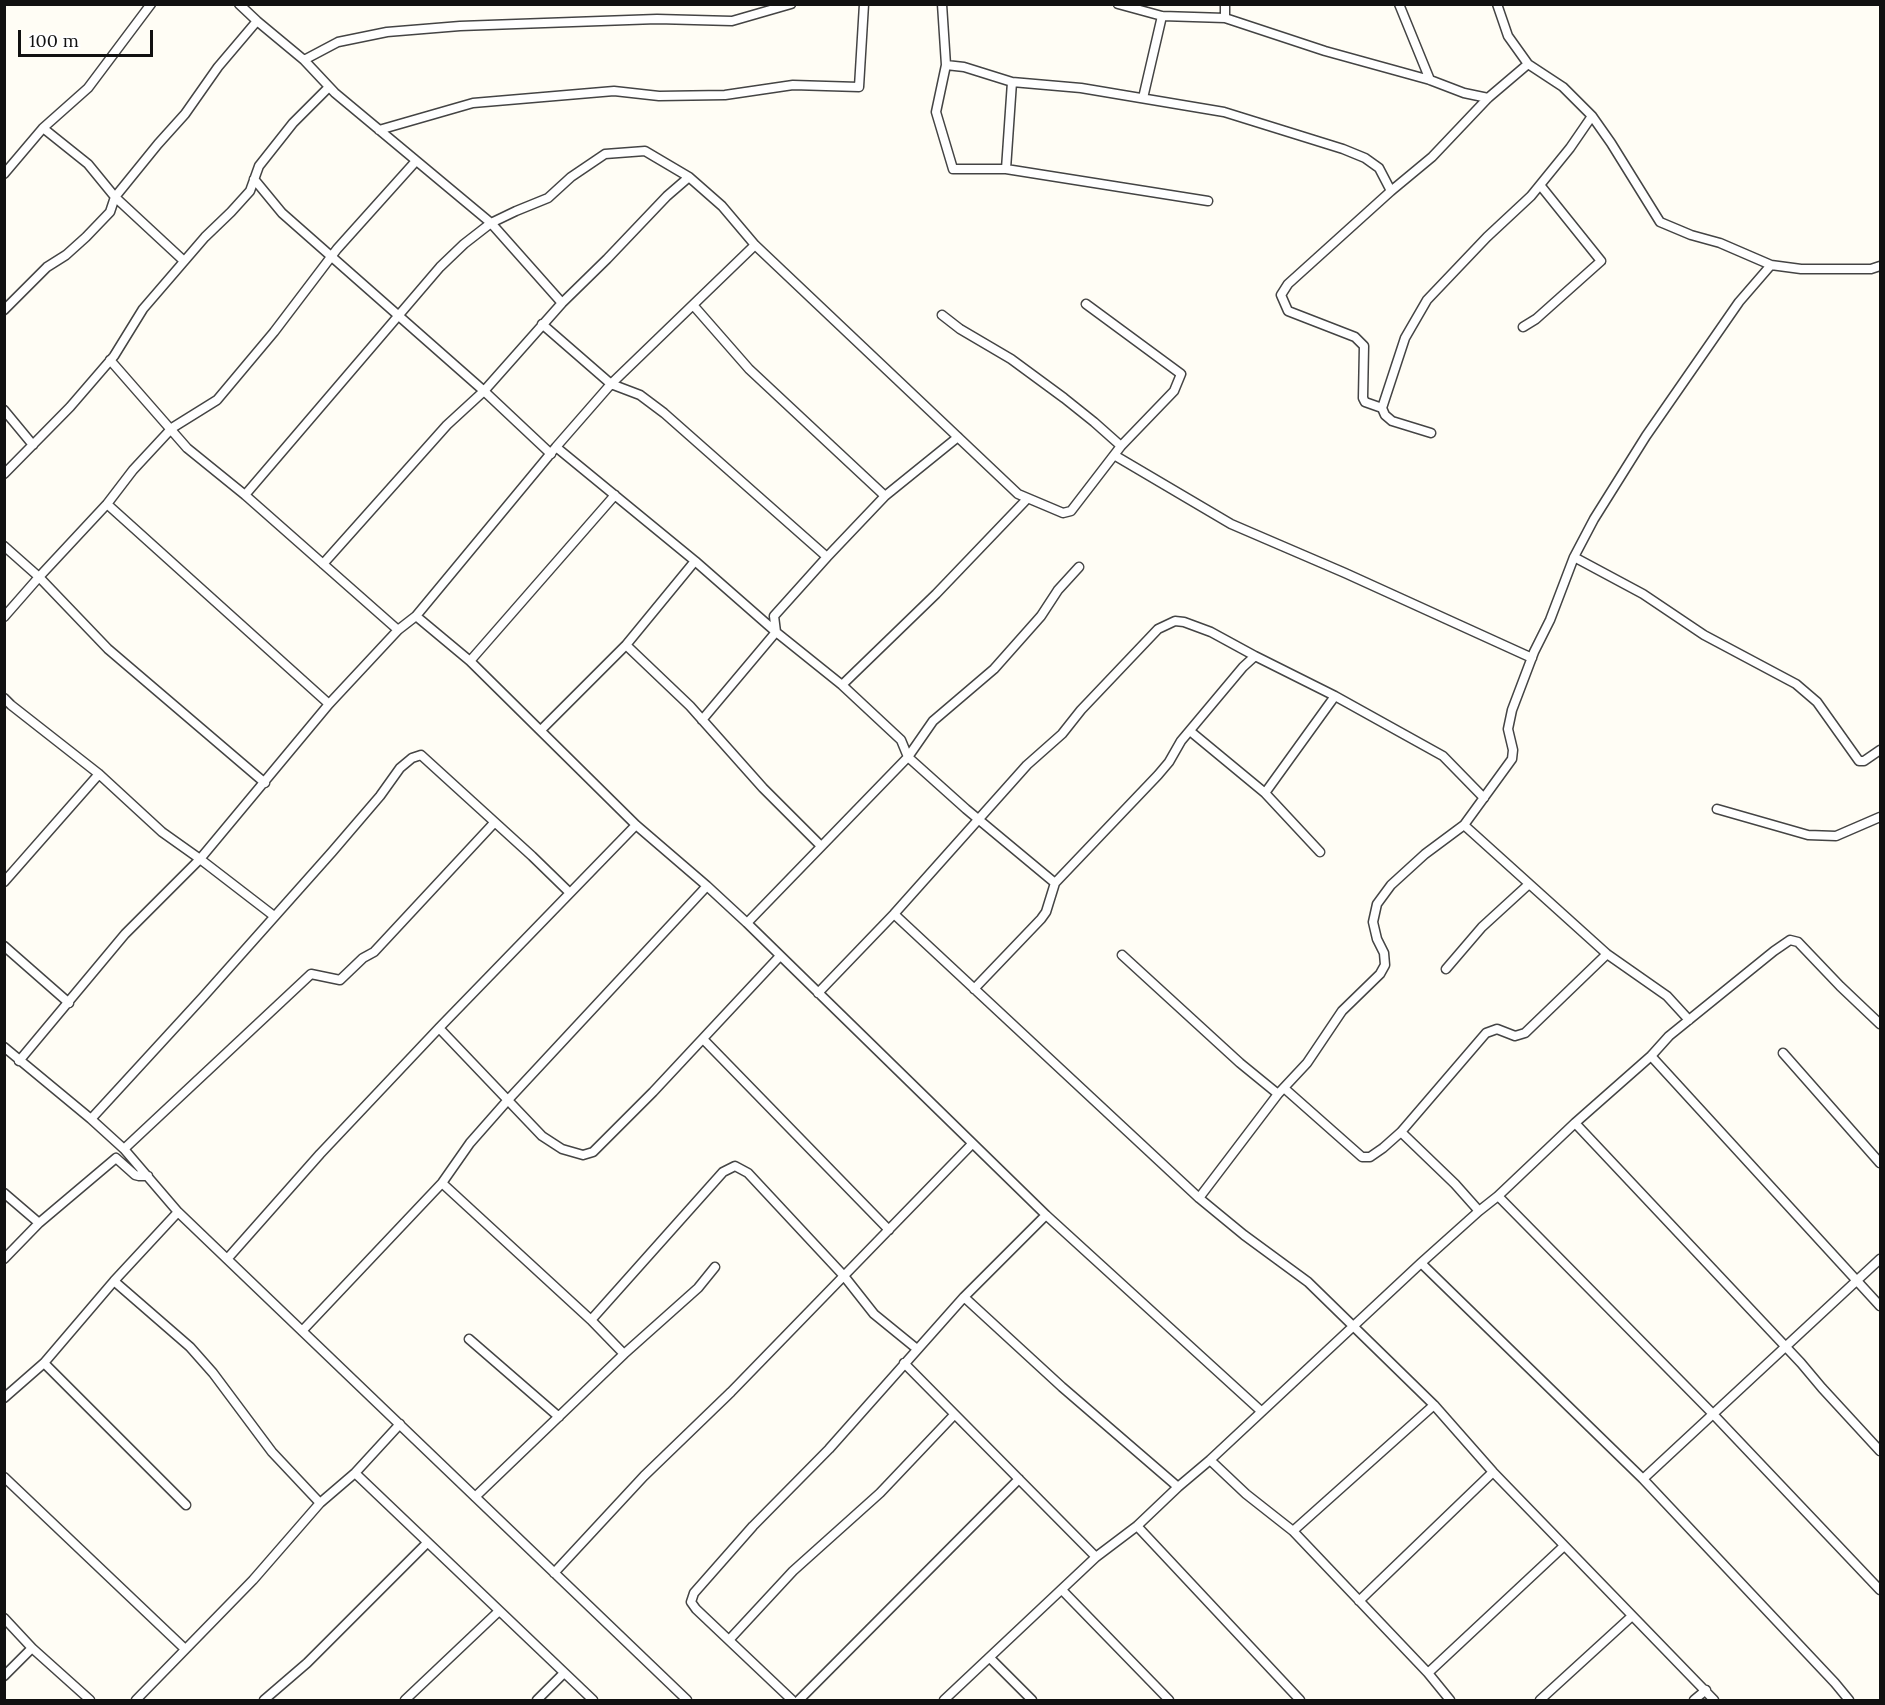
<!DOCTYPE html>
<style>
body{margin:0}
#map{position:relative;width:1885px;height:1705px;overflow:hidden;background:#fffdf5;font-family:Lora,serif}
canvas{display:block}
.frame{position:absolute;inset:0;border:6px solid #111;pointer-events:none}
.scale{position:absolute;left:18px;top:30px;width:135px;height:27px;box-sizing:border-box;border:3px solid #111;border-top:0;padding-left:8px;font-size:18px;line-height:21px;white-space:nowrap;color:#111;-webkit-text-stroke:4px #fff;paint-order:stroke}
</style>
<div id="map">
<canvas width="1885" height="1705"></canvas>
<div class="frame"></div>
<div class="scale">100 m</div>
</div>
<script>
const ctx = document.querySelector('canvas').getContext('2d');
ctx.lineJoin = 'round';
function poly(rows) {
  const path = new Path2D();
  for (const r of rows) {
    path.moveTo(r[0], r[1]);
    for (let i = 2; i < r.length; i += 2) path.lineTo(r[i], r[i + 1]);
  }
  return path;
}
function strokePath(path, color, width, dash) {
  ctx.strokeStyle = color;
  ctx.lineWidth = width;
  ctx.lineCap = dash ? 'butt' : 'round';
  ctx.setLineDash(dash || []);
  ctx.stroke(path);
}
const street = poly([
 [239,4,257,21,304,60,335,93,491,223,562,303],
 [942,4,946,65,936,112,953,169,1006,169,1208,201],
 [1118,4,1162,16,1225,18,1325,51,1430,80,1464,93,1488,98],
 [1399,4,1430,80],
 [1497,4,1508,36,1528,64,1563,87,1592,116,1611,143,1660,222,1691,235,1720,243,1771,265,1801,269,1871,269,1880,266],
 [1225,18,1225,4],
 [304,60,338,42,387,32,460,26,657,19,732,21,791,4],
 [946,65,964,67,1012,82,1081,88,1224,112,1343,149,1365,158,1379,168,1391,191],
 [1143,98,1162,16],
 [43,128,88,164,115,197,184,261],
 [379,130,473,103,614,91,659,96,725,95,793,85,859,87,864,4],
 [1006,169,1012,82],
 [4,174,43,128,88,88,151,4],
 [254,179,282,213,484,391,551,454],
 [693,305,749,369,885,496],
 [4,310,47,267,66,255,86,237,110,212,115,197,158,144,185,114,218,67,257,21],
 [942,315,960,329,1011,359,1064,398,1094,422,1121,446],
 [542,324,611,384,640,395,664,413,827,557],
 [1523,327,1536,319,1601,261,1540,185],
 [110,360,187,448,245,495,398,630],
 [1382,408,1365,402,1363,398,1364,346,1355,337,1288,311,1281,295,1288,284,1391,191,1432,157,1488,98,1528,64],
 [4,410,33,445],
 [1431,433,1392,421,1385,415,1382,408,1405,338,1427,300,1487,237,1531,196,1570,148,1592,116],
 [556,447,695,561,776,632,842,685,901,740,908,757,966,809,1055,883],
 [1114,455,1231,524,1345,573,1532,658],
 [4,474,70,407,114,356,143,309,205,237,231,212,250,191,259,166,293,123,329,87],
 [245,495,440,267,464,244,491,223,516,211,548,198,571,177,605,154,645,151,689,177,722,206,755,245,1018,494,1063,513,1071,511,1121,446,1174,391,1181,374,1086,304],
 [107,504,329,704],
 [4,546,39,577,108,649,265,783],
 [1574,557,1643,594,1704,635,1796,684,1817,702,1859,761,1864,761,1880,750],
 [323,564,447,425,484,391,562,303,607,259,667,196,689,177],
 [416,616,470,661,636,825,707,886,747,923,1046,1215,1261,1411],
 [4,617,39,577,107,504,133,470,172,428,217,400,274,332,337,249,416,161],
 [626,645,690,706,763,788,821,846],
 [470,661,615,495],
 [842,685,936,594,1027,499],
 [4,698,11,705,99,774,162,832,200,859,274,916],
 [702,720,776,632,774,616,827,557,885,496,958,437],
 [541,730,626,645,695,561],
 [1190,731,1265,793,1320,852],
 [1265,793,1335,696],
 [1717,809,1808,835,1836,836,1880,817],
 [1464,825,1607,954,1667,996,1689,1020],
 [4,882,99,774],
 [894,914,1199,1198,1244,1235,1308,1282,1434,1405,1493,1472,1714,1700],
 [747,923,908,757,933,721,994,669,1041,616,1058,590,1079,567],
 [4,946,69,1003],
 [1122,955,1240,1063,1278,1094],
 [1446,969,1482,927,1529,884],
 [974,989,1041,919,1046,912,1055,883,1158,775,1169,762,1181,741,1243,667,1255,656],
 [818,993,894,914,1027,765,1062,734,1081,710,1158,629,1175,621,1184,622,1211,632,1255,656,1335,696,1443,756,1484,798],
 [439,1028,542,1136,562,1149,583,1155,593,1152,653,1092,780,956],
 [703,1039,889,1230],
 [4,1047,91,1119,124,1149,178,1212,687,1700],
 [1783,1053,1880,1163],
 [1651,1056,1880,1306],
 [19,1061,125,934,200,859,329,704,398,630,416,616,556,447,611,384,755,245],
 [1284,1088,1362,1157,1370,1157,1383,1148,1401,1132,1486,1033,1497,1029,1515,1036,1525,1033,1607,954],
 [91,1119,203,997,332,852,380,796,400,768,412,758,421,755,532,856,570,893],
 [1575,1123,1801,1363,1822,1388,1880,1451],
 [1401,1132,1455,1184,1479,1211],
 [124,1149,311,974,340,980,363,958,374,952,494,823],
 [442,1183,591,1320,624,1354],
 [4,1193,39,1223],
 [1498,1196,1712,1413,1880,1590],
 [1199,1198,1278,1094,1307,1063,1342,1011,1380,974,1385,965,1384,953,1377,939,1373,922,1377,904,1391,885,1425,854,1464,825,1512,759,1513,750,1508,729,1512,710,1534,652,1550,620,1574,557,1594,519,1646,436,1739,302,1771,265],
 [228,1258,320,1154,439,1028,636,825],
 [4,1259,39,1223,116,1158,135,1175,139,1176,148,1176],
 [1421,1263,1643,1479,1835,1683,1849,1700],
 [114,1281,190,1347,213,1373,272,1452,320,1503],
 [964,1297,1062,1387,1178,1487],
 [591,1320,723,1172,735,1166,748,1173,844,1276,874,1314,917,1349],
 [302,1331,442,1183,470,1143,507,1101,707,886],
 [469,1339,559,1417],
 [44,1363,186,1505],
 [904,1363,1096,1557],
 [4,1398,44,1363,114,1281,178,1212],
 [1210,1460,1246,1494,1293,1531,1428,1673,1450,1700],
 [355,1473,593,1700],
 [4,1477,185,1649],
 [1643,1479,1880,1259],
 [475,1497,624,1354,698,1288,715,1267],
 [1137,1526,1300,1700],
 [1293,1531,1434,1405],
 [554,1573,644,1476,731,1392,972,1144],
 [1062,1590,1169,1700],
 [1359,1601,1493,1472],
 [4,1618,32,1648,90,1700],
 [729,1640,793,1571,880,1493,954,1415],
 [990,1658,1032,1700],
 [1428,1673,1564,1546],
 [4,1676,32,1648],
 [136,1700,253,1580,320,1503,355,1473,400,1424],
 [264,1700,307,1663,427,1543],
 [405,1700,499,1611],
 [537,1700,563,1674],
 [792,1700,696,1609,691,1602,694,1593,753,1526,829,1449,964,1297,1046,1215],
 [799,1700,1019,1479],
 [944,1700,1096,1557,1137,1526,1178,1487,1210,1460,1421,1263,1479,1211,1498,1196,1575,1123,1651,1056,1669,1036,1774,951,1790,940,1798,942,1840,986,1880,1024],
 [1540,1700,1632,1616],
 [1694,1700,1706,1690]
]);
strokePath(street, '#444', 11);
strokePath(street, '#fff', 8);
</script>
